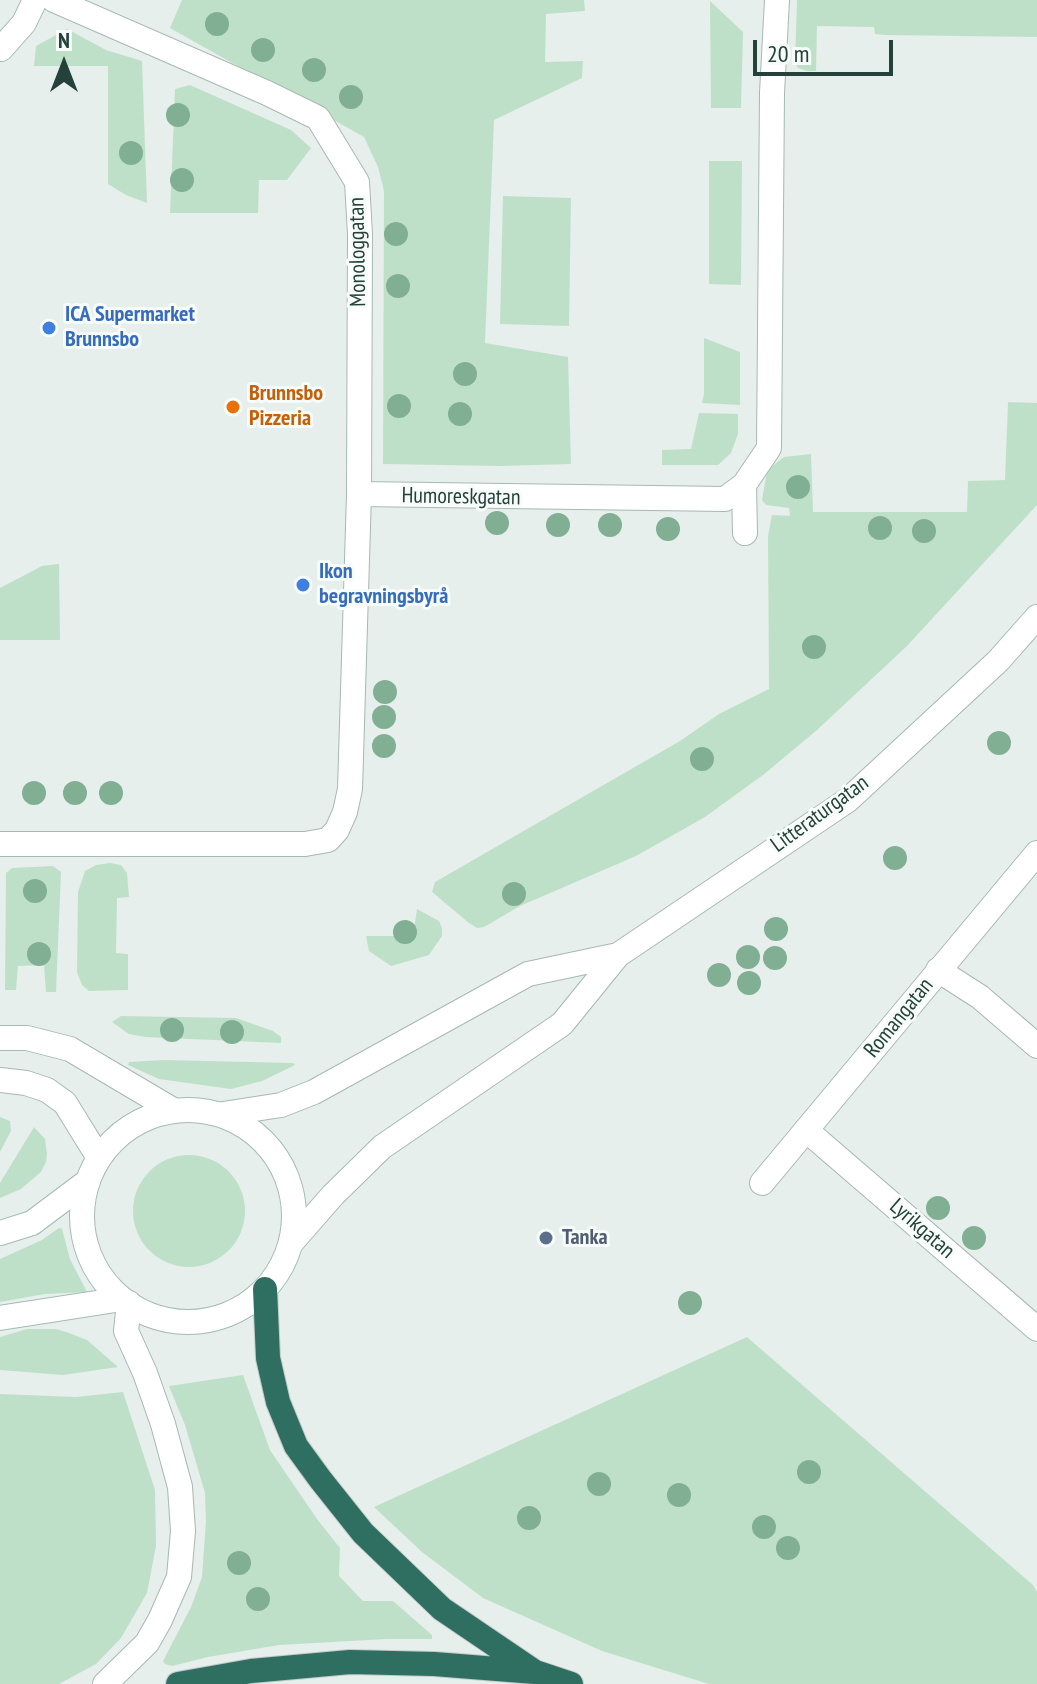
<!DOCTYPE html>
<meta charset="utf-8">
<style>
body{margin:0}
#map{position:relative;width:1037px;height:1684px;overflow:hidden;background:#e6efeb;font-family:"PT Sans Narrow",sans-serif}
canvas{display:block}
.north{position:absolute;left:24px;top:24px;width:80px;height:80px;-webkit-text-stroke:6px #f7fbf9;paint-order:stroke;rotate:0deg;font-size:22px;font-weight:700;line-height:32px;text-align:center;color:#24423a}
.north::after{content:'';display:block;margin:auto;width:28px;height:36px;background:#24423a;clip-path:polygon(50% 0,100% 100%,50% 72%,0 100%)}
.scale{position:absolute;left:753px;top:40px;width:140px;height:36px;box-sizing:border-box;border:4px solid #24423a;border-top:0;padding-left:10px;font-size:24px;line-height:28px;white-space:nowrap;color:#24423a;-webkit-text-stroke:6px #f7fbf9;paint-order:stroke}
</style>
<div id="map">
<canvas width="1037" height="1684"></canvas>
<div class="north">N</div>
<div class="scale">20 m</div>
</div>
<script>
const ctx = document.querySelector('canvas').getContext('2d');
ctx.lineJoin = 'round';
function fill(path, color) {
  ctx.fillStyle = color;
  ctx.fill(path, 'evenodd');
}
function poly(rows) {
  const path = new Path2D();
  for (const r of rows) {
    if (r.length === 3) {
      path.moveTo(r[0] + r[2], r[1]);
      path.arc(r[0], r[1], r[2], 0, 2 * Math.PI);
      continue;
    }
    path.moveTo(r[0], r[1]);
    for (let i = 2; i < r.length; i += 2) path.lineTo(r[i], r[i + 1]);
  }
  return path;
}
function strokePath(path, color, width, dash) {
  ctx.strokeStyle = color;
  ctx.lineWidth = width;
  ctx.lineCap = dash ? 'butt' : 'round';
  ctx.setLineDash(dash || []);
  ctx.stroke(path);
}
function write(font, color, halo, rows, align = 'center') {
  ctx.font = font + ' "PT Sans Narrow",sans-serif';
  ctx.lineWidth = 6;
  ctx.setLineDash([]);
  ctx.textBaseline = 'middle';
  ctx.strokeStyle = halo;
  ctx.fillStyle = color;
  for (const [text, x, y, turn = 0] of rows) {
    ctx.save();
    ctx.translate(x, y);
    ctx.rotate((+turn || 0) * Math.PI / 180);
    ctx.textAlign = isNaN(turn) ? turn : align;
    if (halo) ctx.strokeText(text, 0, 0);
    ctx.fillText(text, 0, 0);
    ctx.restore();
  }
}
fill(poly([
 [182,0,584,0,585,11,546,14,545,62,583,61,582,78,494,120,485,343,568,357,571,464,501,466,383,464,384,191,378,167,364,137,170,28],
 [797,0,1037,0,1037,37,885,35,875,34,874,27,817,26,816,71,807,71,798,68,795,63],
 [710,1,743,32,741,108,711,108],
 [67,29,106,50,142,61,147,203,126,195,108,184,108,66,34,66,36,46],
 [190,85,291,130,311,148,287,180,259,180,258,213,170,213,175,89],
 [709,161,742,161,741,285,709,284],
 [503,196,571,198,569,326,500,324],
 [704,338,740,352,740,405,702,403,704,394],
 [1008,402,1037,403,1037,505,906,647,817,730,763,775,705,817,636,856,520,906,484,927,477,928,469,923,432,892,435,882,680,741,719,714,769,689,768,536,772,515,790,516,789,508,766,505,762,500,767,472,775,464,784,457,811,454,813,512,967,512,968,481,1005,480],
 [699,413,738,414,738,434,731,453,718,465,662,465,662,450,691,449],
 [59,564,60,640,0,640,0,588,42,566],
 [110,863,121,865,127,873,129,897,117,898,116,953,128,954,128,990,89,991,82,985,77,972,78,892,85,871,96,865],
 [53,866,61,872,56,992,46,992,44,965,18,966,16,990,5,990,6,873,12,868],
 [417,909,439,921,442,928,442,936,429,955,391,966,369,951,366,936,413,936],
 [121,1016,236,1018,273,1031,281,1037,281,1043,145,1037,129,1034,112,1022],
 [164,1060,293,1063,295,1065,262,1081,231,1089,159,1079,128,1065,129,1062],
 [0,1117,10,1121,11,1131,0,1152],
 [34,1127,45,1139,47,1154,46,1162,41,1172,21,1189,0,1198,0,1183],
 [189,1211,56],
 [59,1228,62,1229,70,1259,87,1292,45,1294,0,1302,0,1259,42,1240],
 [27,1329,56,1329,69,1333,87,1340,118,1367,63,1375,0,1370,0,1337],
 [747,1337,1033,1585,1037,1592,1037,1684,709,1684,602,1651,483,1598,422,1552,374,1507],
 [243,1375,270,1450,317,1519,340,1548,339,1576,363,1601,393,1601,432,1635,432,1639,387,1639,279,1645,208,1657,172,1666,165,1664,163,1661,191,1607,202,1577,206,1521,205,1493,185,1425,169,1386],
 [123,1392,155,1490,156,1546,147,1593,121,1638,96,1664,59,1684,0,1684,0,1394,76,1397]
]), '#bfe0c8');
const service = poly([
 [1,49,24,23,35,0],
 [744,485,745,533],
 [938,970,980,997,1037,1046],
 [0,1080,26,1083,47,1090,65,1103,99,1158],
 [806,1130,1037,1329],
 [105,1684,147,1643,160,1620,179,1577,183,1531,180,1487,163,1424,145,1373,126,1331,129,1303]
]);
const minor = poly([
 [359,494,725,499,744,485,769,448,772,93,777,0],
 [0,844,305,844,328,840,337,830,345,812,350,789,359,494,360,234,357,182,318,118,267,93,54,0],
 [0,1038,27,1038,70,1049,173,1110],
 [762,1183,1037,853]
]);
const tertiary = poly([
 [223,1114,281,1105,314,1092,528,974,618,955],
 [291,1243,333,1195,382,1147,562,1024,618,955,848,800,998,661,1037,617]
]);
const secondary = poly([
 [188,1216,106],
 [0,1233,32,1223,88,1181],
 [0,1318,122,1299]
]);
const motorway = poly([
 [265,1289,268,1358,278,1402,296,1446,320,1479,363,1533,442,1609,535,1672],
 [178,1684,251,1671,350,1662,434,1664,535,1672,571,1684]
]);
strokePath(service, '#a8b8b2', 26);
strokePath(minor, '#a8b8b2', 26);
strokePath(tertiary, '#a8b8b2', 26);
strokePath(secondary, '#a4bbb3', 26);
strokePath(motorway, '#c2cac8', 26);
strokePath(service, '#fff', 24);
strokePath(minor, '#fff', 24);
strokePath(tertiary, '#fff', 24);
strokePath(secondary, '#fff', 24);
strokePath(motorway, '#2f6f62', 24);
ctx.fillStyle = '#80af93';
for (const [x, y] of [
 [217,24],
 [263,50],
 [314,70],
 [351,97],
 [178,115],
 [131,153],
 [182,180],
 [396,234],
 [398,286],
 [465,374],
 [399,406],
 [460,414],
 [798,487],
 [497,523],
 [558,525],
 [610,525],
 [880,528],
 [668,529],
 [924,531],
 [814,647],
 [385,692],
 [384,717],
 [999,743],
 [384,746],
 [702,759],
 [34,793],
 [75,793],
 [111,793],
 [895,858],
 [35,891],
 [514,894],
 [776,929],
 [405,932],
 [39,954],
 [748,957],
 [775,958],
 [719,975],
 [749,983],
 [172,1030],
 [232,1032],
 [938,1208],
 [974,1238],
 [690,1303],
 [809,1472],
 [599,1484],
 [679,1495],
 [529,1518],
 [764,1527],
 [788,1548],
 [239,1563],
 [258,1599]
]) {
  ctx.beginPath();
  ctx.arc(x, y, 12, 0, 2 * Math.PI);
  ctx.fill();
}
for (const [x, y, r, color] of [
 [49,328,8,"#3f7fe0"],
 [233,407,8,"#e8710a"],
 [303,585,8,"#3f7fe0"],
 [546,1238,8,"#5c6f8a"]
]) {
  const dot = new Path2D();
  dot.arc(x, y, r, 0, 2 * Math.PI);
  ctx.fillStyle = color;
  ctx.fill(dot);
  strokePath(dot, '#f7fbf9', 3);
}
write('22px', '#24423a', '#f7fbf9', [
 ["Monologgatan",358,252,-91],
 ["Humoreskgatan",461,497,1],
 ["Litteraturgatan",820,814,-36],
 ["Romangatan",899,1018,-51],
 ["Lyrikgatan",922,1229,41]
]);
write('bold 22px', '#366cbe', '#f7fbf9', [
 ["ICA Supermarket",65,315],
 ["Brunnsbo",65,340],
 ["Ikon",319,572],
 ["begravningsbyrå",319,597]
], 'left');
write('bold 22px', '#c56008', '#f7fbf9', [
 ["Brunnsbo",249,394],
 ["Pizzeria",249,419]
], 'left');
write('bold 22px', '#4e5e75', '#f7fbf9', [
 ["Tanka",562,1238]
], 'left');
</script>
